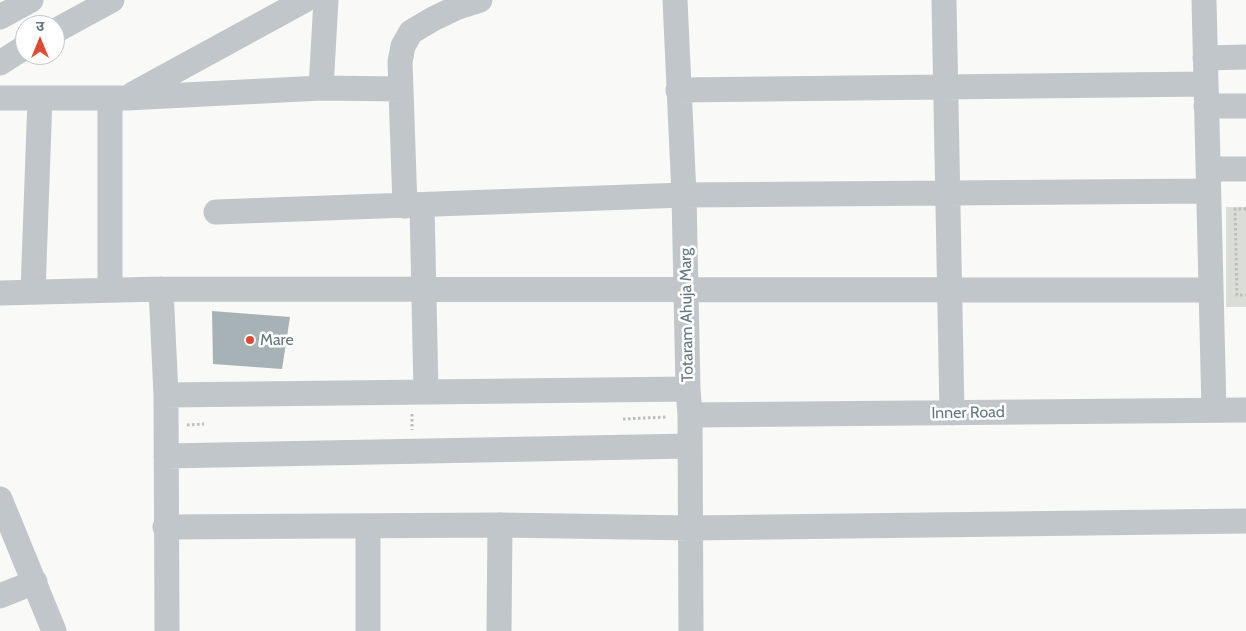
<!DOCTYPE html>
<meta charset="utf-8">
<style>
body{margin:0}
#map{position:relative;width:1246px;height:631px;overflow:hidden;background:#f9f9f7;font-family:Cabin,"Noto Sans Devanagari",sans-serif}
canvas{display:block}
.north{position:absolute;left:15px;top:15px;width:50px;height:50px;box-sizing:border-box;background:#fff;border:1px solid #c1c9cd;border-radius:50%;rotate:0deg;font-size:14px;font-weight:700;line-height:20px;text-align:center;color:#657881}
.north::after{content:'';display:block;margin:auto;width:18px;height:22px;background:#dd4a33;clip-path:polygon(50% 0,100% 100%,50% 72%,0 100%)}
</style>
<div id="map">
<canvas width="1246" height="631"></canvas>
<div class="north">उ</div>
</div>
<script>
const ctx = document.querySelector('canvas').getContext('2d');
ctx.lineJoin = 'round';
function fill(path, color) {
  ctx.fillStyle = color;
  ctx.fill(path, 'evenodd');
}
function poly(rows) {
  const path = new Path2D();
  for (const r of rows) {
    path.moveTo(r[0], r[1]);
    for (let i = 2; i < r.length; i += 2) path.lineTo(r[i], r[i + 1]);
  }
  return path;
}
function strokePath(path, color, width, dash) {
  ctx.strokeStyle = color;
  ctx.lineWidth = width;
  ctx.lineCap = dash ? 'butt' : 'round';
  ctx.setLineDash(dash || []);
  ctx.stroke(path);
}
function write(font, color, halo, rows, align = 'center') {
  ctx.font = font + ' Cabin,sans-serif';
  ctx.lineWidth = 5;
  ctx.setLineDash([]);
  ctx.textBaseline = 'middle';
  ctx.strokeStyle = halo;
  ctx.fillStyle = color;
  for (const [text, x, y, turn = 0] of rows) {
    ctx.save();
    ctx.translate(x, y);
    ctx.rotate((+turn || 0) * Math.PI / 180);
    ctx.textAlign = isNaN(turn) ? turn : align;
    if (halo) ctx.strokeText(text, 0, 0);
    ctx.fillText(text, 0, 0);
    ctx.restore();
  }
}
fill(poly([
 [1226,207,1246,207,1246,307,1226,307]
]), '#daded6');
fill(poly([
 [212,311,290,317,282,369,213,364]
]), '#a7b2b6');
strokePath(poly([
 [1246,209,1235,209,1237,295,1246,295],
 [412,414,412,430],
 [623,419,667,417],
 [187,425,204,424]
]), '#bbbfc1', 3, [2.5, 2.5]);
strokePath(poly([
 [675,0,684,195,688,389,690,415,691,631],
 [944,0,952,413],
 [1204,0,1214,410],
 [0,17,31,0],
 [55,31,112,0],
 [1205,58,1246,57],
 [0,63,25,47],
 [321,88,326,0],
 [678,90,1206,84],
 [133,94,305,0],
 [0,98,127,98,321,88,401,89],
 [1206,106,1246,106],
 [1208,169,1246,169],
 [422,205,426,392],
 [405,206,400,62,403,46,411,32,433,19,458,7,480,0],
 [216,212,684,195,1208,191],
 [161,289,166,395,167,631],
 [110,290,110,98],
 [33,292,40,98],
 [0,293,161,289,1211,290],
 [166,395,688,389],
 [690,415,1246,410],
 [166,456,690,446],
 [0,499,54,631],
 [165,527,500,525,691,528,1246,521],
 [368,527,368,631],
 [0,596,35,582],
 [499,631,500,525]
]), '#c0c6c9', 25);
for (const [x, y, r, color] of [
 [250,340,5,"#dd4a33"]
]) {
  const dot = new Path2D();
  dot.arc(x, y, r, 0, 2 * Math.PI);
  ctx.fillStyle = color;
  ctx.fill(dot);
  strokePath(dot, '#fff', 2);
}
write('16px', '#657881', '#fff', [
 ["Totaram Ahuja Marg",687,315,-91],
 ["Inner Road",968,413,-1]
]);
write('16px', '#657881', '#fff', [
 ["Mare",260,340]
], 'left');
</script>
